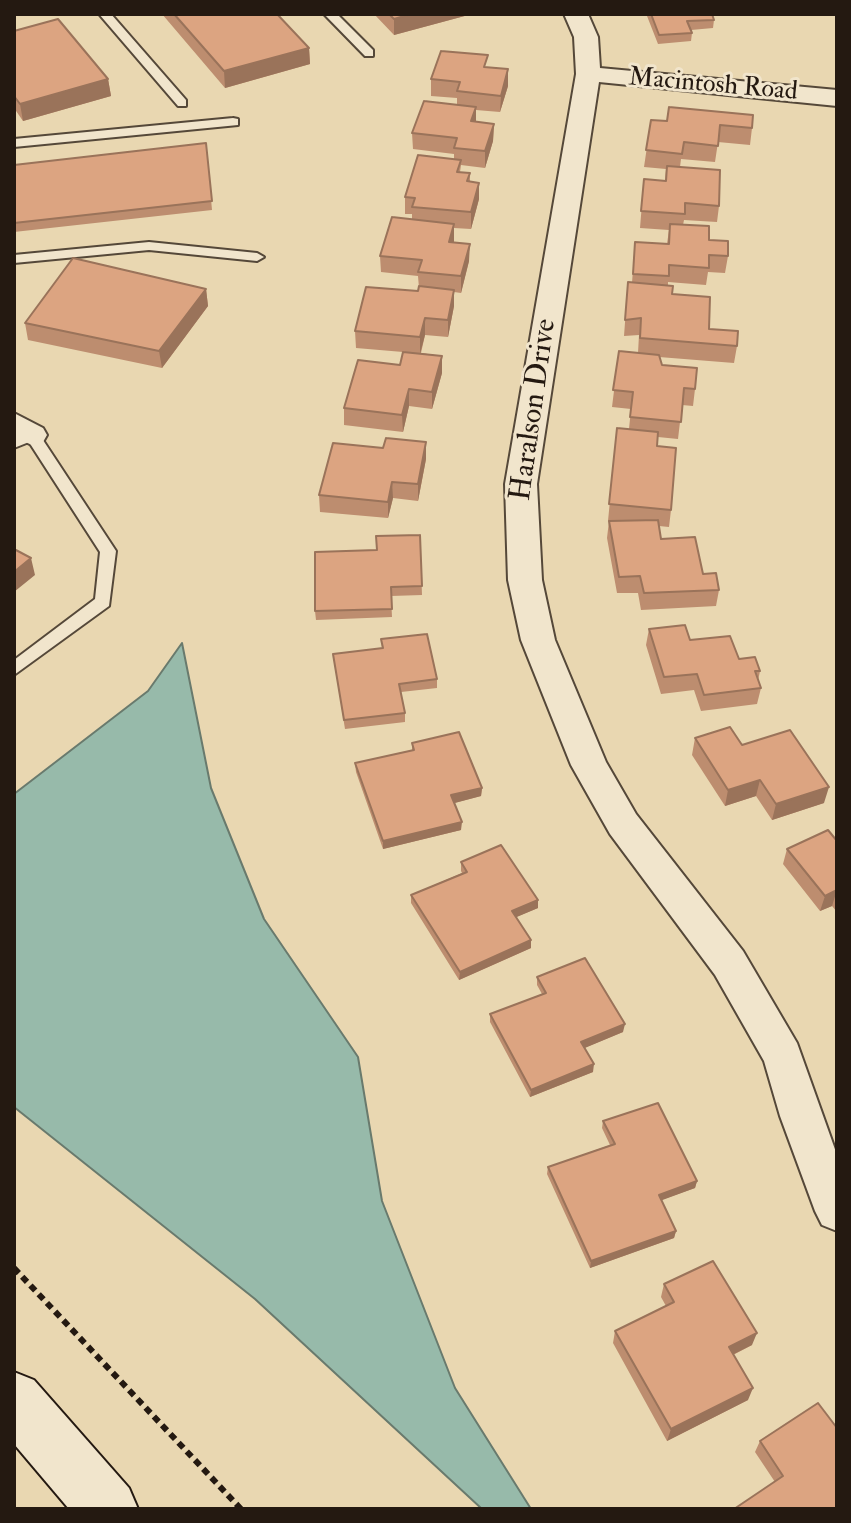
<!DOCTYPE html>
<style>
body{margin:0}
#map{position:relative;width:851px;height:1523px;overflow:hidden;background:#e9d7b1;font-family:"IM FELL Double Pica",serif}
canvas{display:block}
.frame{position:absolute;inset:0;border:16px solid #241911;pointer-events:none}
</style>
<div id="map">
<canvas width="851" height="1523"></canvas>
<div class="frame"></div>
</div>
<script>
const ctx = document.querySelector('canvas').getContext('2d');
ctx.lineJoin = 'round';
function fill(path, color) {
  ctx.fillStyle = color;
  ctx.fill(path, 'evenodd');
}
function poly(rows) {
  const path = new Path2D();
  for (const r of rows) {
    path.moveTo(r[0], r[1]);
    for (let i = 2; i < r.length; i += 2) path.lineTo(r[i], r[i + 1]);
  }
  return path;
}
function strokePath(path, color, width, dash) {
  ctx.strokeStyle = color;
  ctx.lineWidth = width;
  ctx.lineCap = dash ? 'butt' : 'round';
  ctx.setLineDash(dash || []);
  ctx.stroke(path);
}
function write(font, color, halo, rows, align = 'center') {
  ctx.font = font + ' "IM FELL Double Pica",serif';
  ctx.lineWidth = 6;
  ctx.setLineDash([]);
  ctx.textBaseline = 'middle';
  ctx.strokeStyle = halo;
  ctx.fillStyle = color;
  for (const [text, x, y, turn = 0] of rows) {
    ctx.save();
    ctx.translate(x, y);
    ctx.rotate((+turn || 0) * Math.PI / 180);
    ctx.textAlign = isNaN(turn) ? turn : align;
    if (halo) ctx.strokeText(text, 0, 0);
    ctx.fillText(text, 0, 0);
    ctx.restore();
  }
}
const water = poly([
 [182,643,211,788,264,919,358,1057,382,1201,455,1388,531,1509,482,1509,255,1299,14,1107,14,794,148,691,182,643]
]);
fill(water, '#97baaa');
strokePath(water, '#697a6d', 2);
const lane = poly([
 [99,14,111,14,186,100,186,106,178,106,99,14],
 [324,14,337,14,373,50,373,56,365,56,324,14],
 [233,118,238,119,238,125,14,147,14,139,233,118],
 [149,242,257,253,264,257,257,261,149,250,14,263,14,255,149,242],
 [32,430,37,431,116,551,109,606,14,675,14,660,95,599,100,552,29,442,14,448,14,437,32,430]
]);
const street = poly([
 [564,14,588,14,598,37,600,68,837,90,837,106,599,82,537,484,542,580,555,640,606,762,636,814,743,951,797,1043,837,1155,837,1231,822,1225,815,1211,780,1116,764,1061,715,975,610,834,571,765,521,640,508,580,505,484,576,74,574,37,564,14],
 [14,413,43,428,47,435,43,442,32,445,14,437,14,413]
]);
const secondary = poly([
 [14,1372,34,1380,129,1488,138,1509,69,1509,14,1444,14,1372]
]);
strokePath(lane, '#554839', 4);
strokePath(street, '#554839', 4);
strokePath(secondary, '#241911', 4);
strokePath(poly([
 [14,1268,241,1509]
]), '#241911', 6, [7, 5]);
fill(lane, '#f1e5cc');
fill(street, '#f1e5cc');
fill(secondary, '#f1e5cc');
fill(poly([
 [162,14,277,14,309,48,310,64,225,88],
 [374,14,472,14,394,35],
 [648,14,712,14,714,20,713,28,691,30,692,33,691,41,658,44,647,16],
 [14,31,108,79,111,96,23,121,14,108],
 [487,67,508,69,508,86,500,112,476,110,476,122,494,124,493,141,485,168,461,165,460,172,470,173,470,182,479,199,471,229,454,228,454,242,469,261,461,293,454,292,454,306,448,337,425,335,421,353,442,356,442,373,432,409,409,406,403,432,344,425,344,408,400,365,403,352,356,348,355,331,418,291,419,288,418,276,381,272,380,256,412,220,412,214,405,214,405,197,454,159,454,154,413,149,412,133,457,105,457,98,431,96,431,79],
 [651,120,752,128,750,145,718,142,715,162,681,159,680,167,719,206,717,222,684,220,683,225,709,240,728,256,725,273,708,272,706,285,668,282,668,285,672,294,709,329,737,346,734,363,659,357,662,365,695,389,693,406,682,405,678,439,658,437,657,446,671,510,669,527,659,526,661,539,703,574,719,590,716,606,641,610,638,593,617,593,607,538,609,521,610,521,608,521,617,428,629,429,631,409,612,407,619,351,638,353,639,335,624,336,628,282,632,283,635,242,667,244,669,230,640,228,644,179,665,181,666,169,644,167],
 [206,143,212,210,14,232,14,165],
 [206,289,208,306,162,368,28,340,25,323],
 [426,459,418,501,393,498,388,518,320,512,319,495],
 [420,535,422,595,391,596,392,617,316,620,315,611,376,550],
 [649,629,690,640,739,659,760,671,758,681,761,688,757,704,701,711,694,690,661,694,646,645],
 [381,639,437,679,437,688,401,692,405,713,405,722,345,729,333,654,382,648],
 [695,738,742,745,824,803,772,820,756,796,725,806,692,755],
 [412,743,482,788,481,796,454,803,461,830,383,849,356,772,355,763,412,750],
 [837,841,837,912,832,906,820,911,783,864,787,849],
 [461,862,538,908,516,917,531,940,531,948,459,980,411,903,411,895,462,873,461,871],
 [537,977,623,1032,584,1048,593,1072,530,1097,490,1022,490,1014,542,994,537,985],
 [603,1121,697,1181,695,1188,661,1200,676,1231,674,1238,590,1268,547,1174,548,1167,610,1145,602,1128],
 [664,1284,752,1345,733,1355,748,1400,667,1441,613,1343,615,1331,666,1306,661,1297],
 [760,1441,837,1509,775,1482,755,1452]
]), '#bd8d6f');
fill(poly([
 [411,14,472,14,394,35,394,19],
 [309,48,310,64,225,88,224,71],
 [508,69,508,86,500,112,501,96],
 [108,79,111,96,23,121,20,104],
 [476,107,476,124,471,121],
 [494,124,493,141,485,168,485,151],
 [479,183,479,199,471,229,471,212],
 [454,224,454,241,449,258,449,242],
 [470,244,469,261,461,293,461,276],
 [206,289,208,306,162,368,159,351],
 [454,290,454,306,448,337,448,320],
 [425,318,425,335,420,354,420,337],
 [442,356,442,373,432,409,432,392],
 [409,389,409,406,403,432,402,415],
 [426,442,426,459,418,501,418,484],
 [392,482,393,498,388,518,388,502],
 [31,558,35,575,14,592,14,572],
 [760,780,756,796,725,806,728,790],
 [829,787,824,803,772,820,776,804],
 [482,788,481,796,451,804,451,795],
 [462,822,461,830,383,849,383,841],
 [837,890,832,906,820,911,825,896],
 [538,900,538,908,512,919,512,911],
 [531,940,531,948,459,980,460,972],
 [625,1024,623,1032,580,1050,581,1042],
 [594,1064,593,1072,530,1097,531,1090],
 [697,1181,695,1188,657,1202,659,1195],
 [676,1231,674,1238,590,1268,591,1261],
 [757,1333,752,1345,724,1359,729,1347],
 [753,1388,748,1400,667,1441,671,1429]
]), '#9a735a');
const building = poly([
 [174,14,277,14,309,48,224,71,174,14],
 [389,14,411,14,394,19,389,14],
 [651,14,712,14,714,20,687,21,692,33,659,35,651,14],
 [58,19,108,79,20,104,14,96,14,31,58,19],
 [441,51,488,55,484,67,508,69,501,96,457,91,460,82,431,79,441,51],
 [424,101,476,107,471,121,494,124,485,151,454,148,457,138,412,133,424,101],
 [669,107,753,115,752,128,720,125,718,146,684,142,682,154,646,150,651,120,667,121,669,107],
 [206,143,212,201,14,223,14,165,206,143],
 [418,155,461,160,457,172,470,173,467,181,479,183,471,212,412,207,415,198,405,197,418,155],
 [667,166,720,170,719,206,685,203,685,214,641,211,644,179,666,181,667,166],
 [392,217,454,224,449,242,470,244,461,276,418,272,422,260,380,256,392,217],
 [670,224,709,226,709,240,728,241,728,256,709,255,709,268,669,265,669,276,633,274,635,242,669,244,670,224],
 [73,258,206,289,159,351,25,323,73,258],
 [628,282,673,286,672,294,710,297,709,329,738,331,737,346,640,338,641,318,625,320,628,282],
 [419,286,454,290,448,320,425,318,420,337,355,331,366,287,418,291,419,286],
 [619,351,659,355,662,365,697,368,695,389,684,388,681,422,630,417,633,392,613,390,619,351],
 [403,352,442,356,432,392,409,389,402,415,344,408,358,360,400,365,403,352],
 [617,428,658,432,657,446,676,448,671,510,609,504,617,428],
 [386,438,426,442,418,484,392,482,388,502,319,495,333,443,383,448,386,438],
 [658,520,661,539,695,537,703,574,716,573,719,590,644,593,640,576,619,577,609,521,658,520],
 [420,535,422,586,391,587,392,609,315,611,315,552,377,550,376,536,420,535],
 [14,549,31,558,14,572,14,549],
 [685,625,690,640,730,636,739,659,755,657,760,671,755,671,761,688,704,695,697,674,664,677,649,629,685,625],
 [427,634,437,679,399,684,405,713,344,720,333,654,383,648,381,639,427,634],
 [730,727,742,745,790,730,829,787,776,804,760,780,728,790,695,738,730,727],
 [459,732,482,788,451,795,462,822,383,841,355,763,414,750,412,743,459,732],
 [828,830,837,841,837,890,825,896,787,849,828,830],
 [501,845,538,900,512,911,531,940,460,972,411,895,467,872,461,862,501,845],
 [585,958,625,1024,581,1042,594,1064,531,1090,490,1014,546,993,537,977,585,958],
 [658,1103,697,1181,659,1195,676,1231,591,1261,548,1167,615,1144,603,1121,658,1103],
 [713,1261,757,1333,729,1347,753,1388,671,1429,615,1331,674,1302,664,1284,713,1261],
 [818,1403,837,1428,837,1509,734,1509,783,1476,760,1441,818,1403]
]);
fill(building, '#dca481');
strokePath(building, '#9a735a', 2);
write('26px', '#241911', '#f1e5cc', [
 ["Macintosh Road",713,86,5]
]);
write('30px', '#241911', '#f1e5cc', [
 ["Haralson Drive",535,410,-82]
]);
</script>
